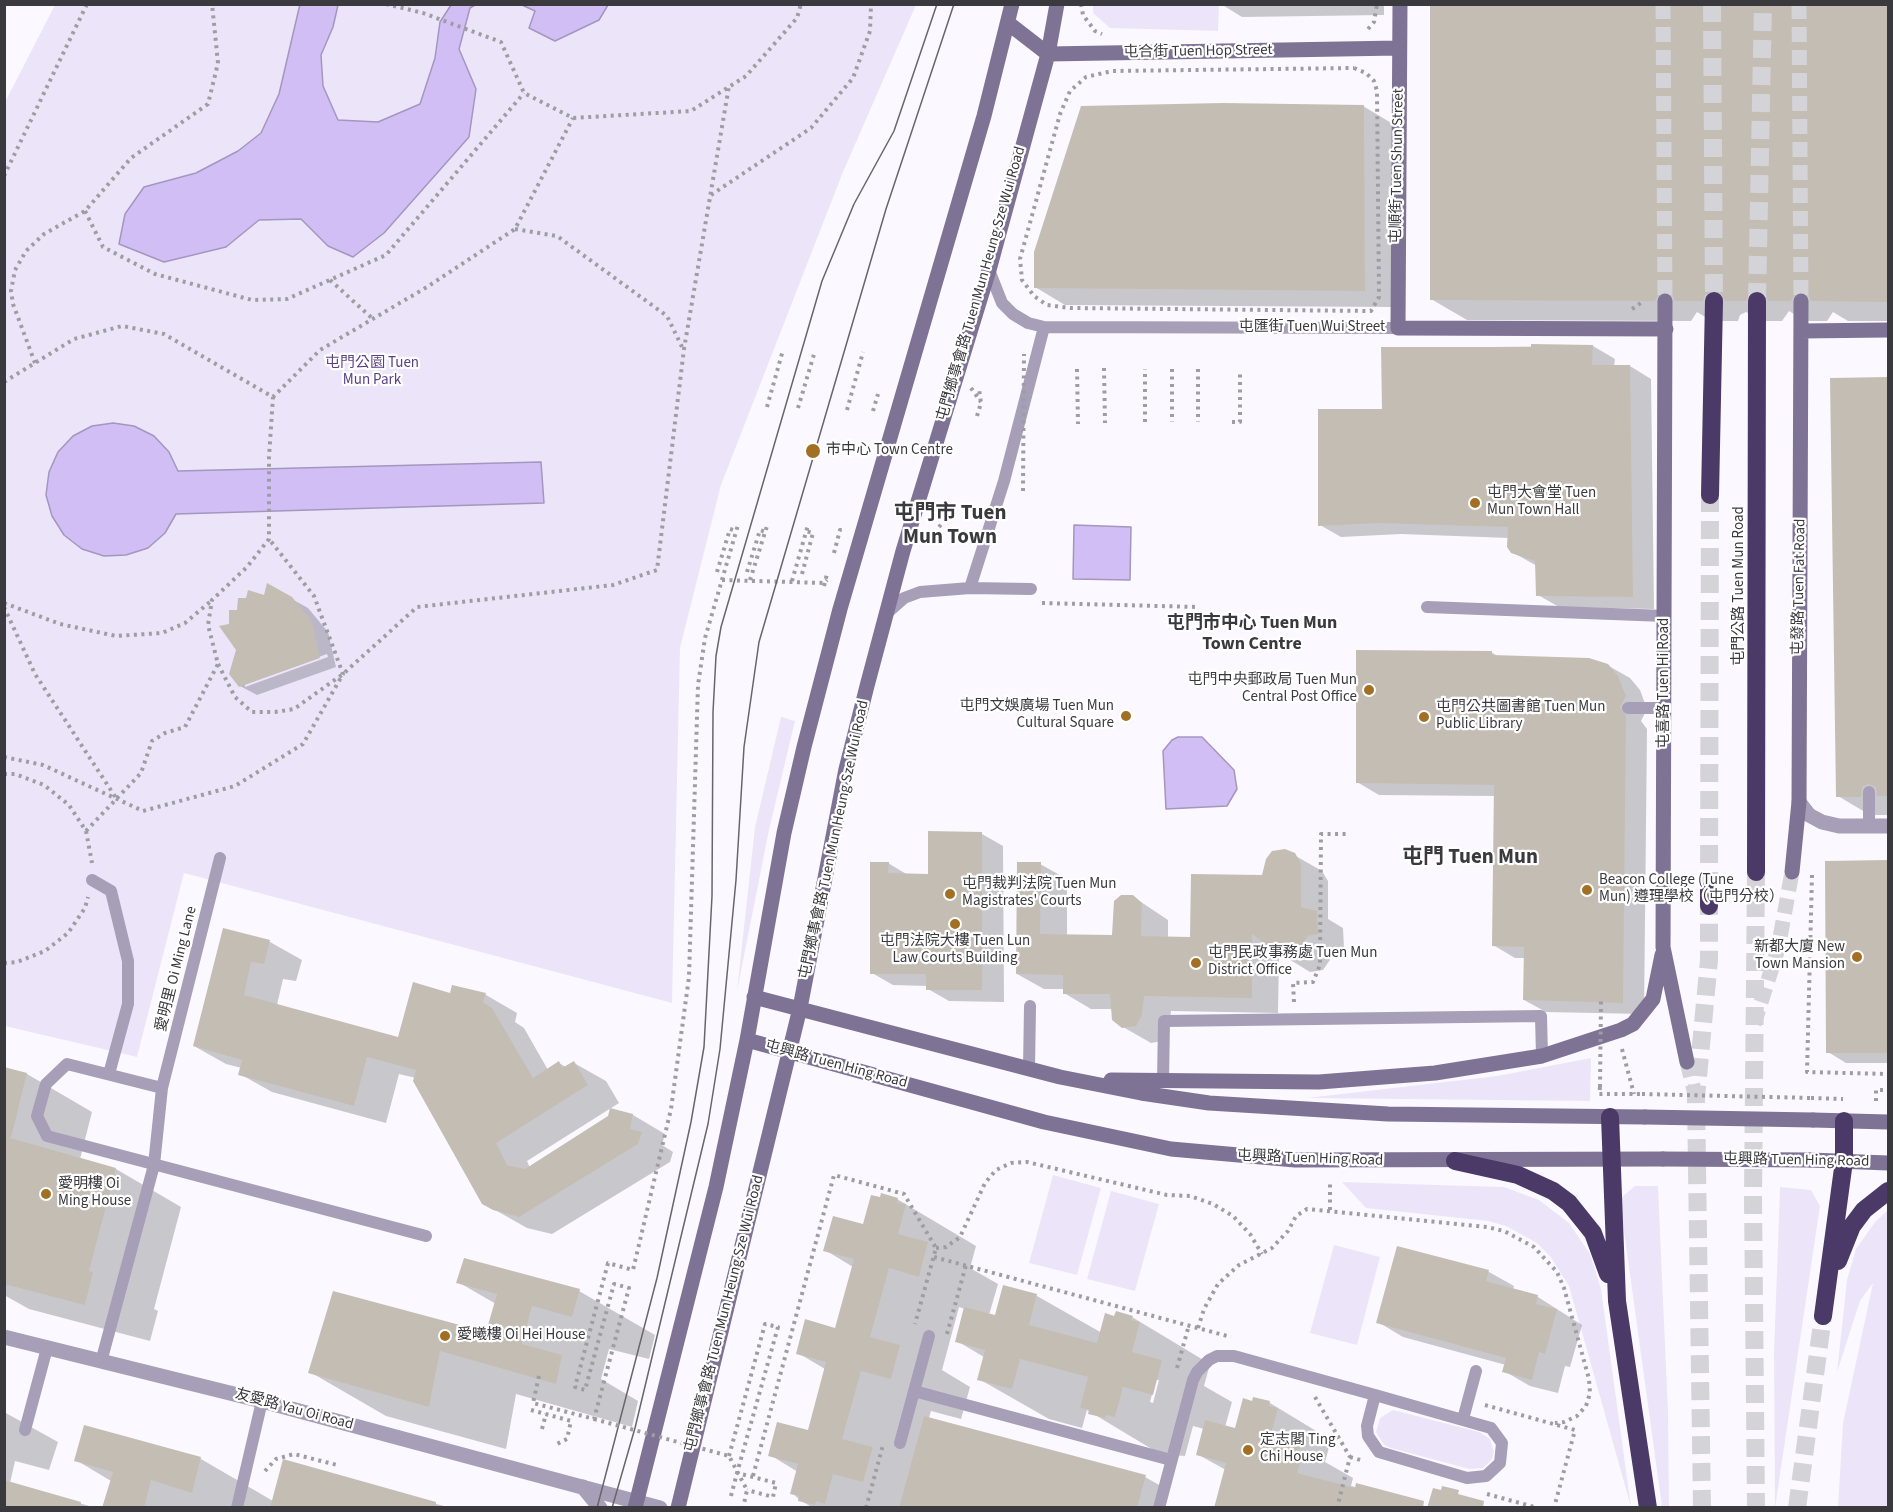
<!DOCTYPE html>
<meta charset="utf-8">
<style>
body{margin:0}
#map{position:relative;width:1893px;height:1512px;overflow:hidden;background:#fbf9ff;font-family:"Source Sans 3",sans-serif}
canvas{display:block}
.frame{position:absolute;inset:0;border:6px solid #3a393d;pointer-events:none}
</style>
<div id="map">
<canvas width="1893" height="1512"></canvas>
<div class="frame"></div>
</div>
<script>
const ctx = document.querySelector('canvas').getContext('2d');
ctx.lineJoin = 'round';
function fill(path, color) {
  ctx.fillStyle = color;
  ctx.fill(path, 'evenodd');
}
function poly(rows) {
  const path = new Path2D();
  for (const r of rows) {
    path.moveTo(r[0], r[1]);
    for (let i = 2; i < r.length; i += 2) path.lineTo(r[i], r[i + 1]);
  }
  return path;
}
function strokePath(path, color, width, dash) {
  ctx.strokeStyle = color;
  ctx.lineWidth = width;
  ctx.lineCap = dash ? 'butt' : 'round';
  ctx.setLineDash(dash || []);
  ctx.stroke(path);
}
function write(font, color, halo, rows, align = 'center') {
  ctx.font = font + ' "Source Sans 3","Noto Sans TC",sans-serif';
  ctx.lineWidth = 4.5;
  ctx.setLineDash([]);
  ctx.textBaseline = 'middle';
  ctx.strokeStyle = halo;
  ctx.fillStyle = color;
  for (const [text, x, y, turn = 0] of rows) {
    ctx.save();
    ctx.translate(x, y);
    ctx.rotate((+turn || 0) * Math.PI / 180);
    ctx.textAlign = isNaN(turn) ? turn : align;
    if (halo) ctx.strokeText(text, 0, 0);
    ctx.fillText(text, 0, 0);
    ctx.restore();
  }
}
fill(poly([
 [55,5,916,5,843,172,721,485,680,648,672,1003,184,873,137,1057,5,1026,4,104],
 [1093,5,1219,5,1218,31,1110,28,1093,13],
 [781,717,795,721,769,830,737,991,755,827],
 [1591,1058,1590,1101,1307,1098,1497,1076],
 [1053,1175,1101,1188,1077,1275,1029,1263],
 [1342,1182,1504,1187,1539,1200,1569,1223,1590,1254,1601,1289,1631,1507,1569,1286,1550,1256,1537,1243,1506,1226,1488,1221,1366,1208],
 [1635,1186,1658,1186,1668,1412,1669,1507,1662,1507,1621,1209,1622,1197],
 [1780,1187,1811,1190,1820,1206,1775,1508,1774,1352],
 [1111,1191,1159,1204,1135,1291,1087,1279],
 [1888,1210,1888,1507,1838,1507,1843,1423,1873,1283,1860,1301,1837,1372,1847,1280,1856,1249,1875,1222],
 [1334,1245,1380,1257,1357,1345,1310,1333],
 [1393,1410,1479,1432,1490,1439,1494,1452,1492,1459,1483,1468,1469,1469,1391,1448,1384,1445,1376,1432,1380,1418]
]), '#ece5fa');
const water = poly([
 [300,4,338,5,333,27,321,55,323,86,338,120,378,122,420,104,435,58,440,22,451,5,475,5,470,8,459,49,476,89,469,137,384,233,353,257,328,246,301,219,259,220,226,247,164,262,119,244,125,214,144,187,196,173,238,151,261,133,279,94,300,4],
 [522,5,608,5,599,20,555,41,529,28,535,11,522,5],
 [113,423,134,426,154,436,169,452,178,471,541,462,544,503,176,514,165,533,148,548,126,555,104,556,82,549,64,535,52,516,46,495,49,472,58,452,73,436,92,426,113,423],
 [1074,525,1131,527,1130,580,1073,579,1074,525],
 [1178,737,1202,737,1234,770,1237,789,1227,806,1166,809,1163,751,1172,740,1178,737]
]);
fill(water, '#d1bef5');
strokePath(water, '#a496be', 1.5);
fill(poly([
 [1221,4,1384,4,1384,15,1242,17],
 [1433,4,1888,4,1888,321,1848,321,1833,312,1827,321,1805,321,1789,311,1782,321,1762,321,1746,312,1740,315,1738,321,1712,321,1697,312,1691,321,1467,320,1431,299],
 [1363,106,1393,124,1394,307,1065,305,1035,287],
 [1593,346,1615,359,1614,366,1630,366,1651,379,1654,609,1559,607,1538,595,1537,566,1512,552,1509,538,1401,534,1341,537,1320,525,1384,410,1383,348],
 [1888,379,1888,815,1870,815,1838,796,1831,380],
 [268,586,308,608,328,632,336,667,257,695,240,686,238,650,231,626,238,611,266,597],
 [327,654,328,657,245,687,245,683],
 [1491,652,1499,657,1607,665,1630,678,1640,690,1647,709,1641,721,1647,729,1644,1014,1546,1012,1524,1000,1525,958,1515,958,1493,945,1495,796,1379,795,1357,782],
 [982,834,1003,846,1004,1002,949,1001,928,989,928,986,893,985,872,973,888,863,908,875,930,875],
 [1294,855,1322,871,1328,881,1328,919,1343,928,1344,949,1336,951,1323,970,1310,972,1279,953,1278,1013,1171,1011,1169,1030,1163,1041,1151,1043,1123,1027,1112,1009,1091,1009,1064,993,1064,989,1044,989,1017,974,1040,864,1067,879,1067,936,1114,936,1132,896,1168,920,1168,938,1192,938,1263,876],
 [1888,861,1888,1063,1846,1063,1828,1052,1826,863],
 [224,930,270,942,302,960,296,981,283,979,277,1005,399,1038,451,995,453,987,486,995,517,1013,515,1022,524,1028,548,1070,559,1063,566,1067,574,1063,606,1081,619,1103,527,1161,530,1168,609,1117,611,1110,633,1115,665,1134,662,1145,673,1152,670,1162,552,1234,527,1228,483,1203,416,1078,399,1074,386,1123,272,1092,240,1074,242,1068,226,1064,194,1046],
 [4,1068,27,1074,92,1112,80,1159,116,1169,181,1207,154,1309,158,1311,150,1341,29,1309,4,1295],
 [897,1199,976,1246,970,1268,998,1284,989,1315,996,1317,1004,1287,1037,1296,1102,1333,1116,1317,1132,1317,1210,1364,1204,1386,1232,1402,1225,1427,1236,1430,1254,1399,1270,1403,1331,1440,1325,1462,1353,1478,1351,1486,1393,1495,1226,1470,1197,1454,1204,1429,1193,1426,1185,1456,1160,1454,1087,1410,1082,1428,1049,1419,979,1379,984,1357,957,1341,965,1309,959,1307,942,1370,970,1387,961,1419,931,1411,929,1418,1145,1477,1161,1486,1156,1508,813,1508,800,1500,792,1493,798,1472,770,1455,809,1432,825,1369,798,1353,836,1330,853,1267,825,1250,864,1226],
 [1156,1380,1159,1380,1153,1403,1150,1402],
 [1398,1248,1489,1272,1514,1286,1513,1290,1538,1297,1582,1325,1570,1367,1565,1366,1558,1393,1530,1386,1504,1371,1506,1365,1403,1337,1378,1322],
 [458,1282,579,1291,655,1335,649,1359,609,1349,601,1379,638,1401,632,1427,516,1394,506,1449,386,1416,310,1372,487,1333,496,1304],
 [4,1412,58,1442,49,1470,15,1461,10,1483,96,1508,4,1508],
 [85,1427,201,1459,273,1501,284,1461,451,1508,104,1508,111,1481,76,1460]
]), '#0003');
fill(poly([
 [1430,4,1888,4,1888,302,1811,301,1809,296,1802,291,1796,293,1791,301,1768,301,1766,295,1758,290,1751,292,1746,301,1725,301,1720,292,1714,290,1705,295,1703,301,1675,301,1673,296,1666,291,1660,293,1655,301,1430,300],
 [1223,103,1364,105,1365,291,1034,288,1034,252,1081,106],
 [1531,344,1593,345,1592,365,1630,365,1633,597,1536,596,1535,561,1511,553,1507,547,1508,527,1378,523,1318,526,1318,409,1382,409,1381,347,1531,347],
 [1888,377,1888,796,1877,796,1876,787,1868,784,1862,787,1861,797,1836,797,1830,378],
 [267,583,292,597,312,621,320,658,239,687,229,674,236,650,219,626,229,624,229,610,237,610,238,598,246,598,248,590,264,595],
 [1356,650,1492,651,1492,655,1589,658,1608,664,1618,676,1626,696,1620,707,1626,716,1623,1003,1523,1000,1524,947,1492,946,1494,785,1356,783],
 [928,831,982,832,982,990,926,990,926,974,870,974,870,862,889,862,888,873,928,874],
 [1285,849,1295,853,1301,864,1301,907,1317,911,1318,934,1308,936,1295,955,1282,957,1252,934,1252,998,1144,996,1142,1015,1136,1026,1122,1028,1112,1020,1110,994,1063,994,1063,975,1016,974,1017,862,1041,862,1040,934,1112,935,1114,901,1121,895,1133,895,1142,903,1141,936,1190,937,1191,874,1262,875,1266,859,1272,851],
 [1888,860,1888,1053,1826,1053,1825,861],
 [223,928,270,940,264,964,251,962,244,995,398,1037,413,982,450,993,452,985,486,993,483,1002,492,1008,533,1078,559,1061,562,1068,574,1061,588,1085,496,1143,507,1165,525,1169,608,1116,610,1108,633,1114,630,1129,642,1132,638,1144,519,1217,493,1210,482,1204,413,1081,416,1070,367,1057,354,1106,238,1075,242,1060,193,1046],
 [4,1067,27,1073,11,1138,7,1137,116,1168,89,1271,93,1272,85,1305,4,1284],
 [881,1193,898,1198,897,1202,906,1204,898,1234,928,1242,919,1277,889,1268,870,1337,900,1345,891,1379,861,1371,842,1439,873,1447,863,1482,833,1474,825,1504,816,1501,815,1505,798,1501,799,1496,790,1494,798,1464,768,1456,777,1422,808,1430,826,1362,796,1354,805,1319,835,1328,854,1259,823,1251,833,1216,863,1224,871,1195,880,1197],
 [1397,1246,1489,1270,1486,1281,1538,1295,1536,1304,1557,1309,1545,1354,1539,1352,1532,1380,1502,1372,1506,1358,1376,1323],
 [464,1258,580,1289,572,1317,532,1306,522,1344,562,1355,556,1384,440,1351,429,1407,308,1373,333,1291,486,1332,497,1294,456,1283],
 [1003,1285,1037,1294,1029,1325,1097,1343,1105,1313,1114,1316,1116,1311,1133,1316,1131,1320,1140,1322,1132,1352,1162,1360,1153,1395,1123,1387,1115,1417,1106,1415,1105,1418,1088,1414,1089,1410,1080,1408,1088,1377,1020,1359,1012,1389,977,1380,985,1350,955,1342,964,1307,995,1315],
 [1253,1397,1270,1401,1269,1406,1278,1408,1270,1438,1300,1446,1298,1455,1302,1456,1297,1473,1355,1488,1356,1483,1424,1501,1423,1508,1214,1508,1226,1463,1196,1455,1205,1420,1235,1428,1243,1398,1252,1401],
 [924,1416,1146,1475,1137,1508,899,1508],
 [84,1425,201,1457,192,1493,151,1480,144,1508,102,1508,113,1472,74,1461],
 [283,1459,436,1502,436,1508,270,1508],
 [4,1480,81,1502,80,1508,4,1508],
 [1442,1486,1459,1490,1458,1494,1484,1501,1483,1508,1427,1508,1433,1488,1441,1490]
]), '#c4bdb4');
strokePath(poly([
 [1663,4,1665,301],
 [1799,4,1801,301],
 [1754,1024,1778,949,1792,872],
 [1687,1062,1696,1098]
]), '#d4d3d8', 15, [15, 8]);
strokePath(poly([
 [1712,4,1714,301],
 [1757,301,1763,4],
 [1756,872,1753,1197,1756,1508],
 [1709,890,1710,495],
 [1702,1508,1696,1098,1709,960,1709,906],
 [1797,1508,1823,1316]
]), '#d4d3d8', 18, [18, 9]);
strokePath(poly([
 [386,4,423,13,501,42,524,93,573,118,691,111,746,76,797,18,801,4],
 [1081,4,1083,15,1095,31,1102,34],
 [1368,29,1374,22,1377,4],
 [1354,68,1366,73,1374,81,1377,91,1379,297,1371,311,1070,308,1047,305,1034,296,1022,280,1020,259,1060,114,1070,91,1086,77,1112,71,1354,68],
 [4,176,87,4],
 [711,195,811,128,853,78,870,31,871,4],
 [85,211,103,247,155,274,252,300,287,299,386,255,524,93],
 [515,229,557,236,667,316,683,349],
 [330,280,373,319],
 [1632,309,1644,301],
 [35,363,13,304,11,291,15,270,26,251,44,234,85,211,131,158,208,104,218,63,212,4],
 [1104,368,1105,423],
 [1077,369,1078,424],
 [1172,369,1172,422],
 [1198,369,1198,422],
 [4,382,74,339,122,326,164,334,273,397,320,350,427,287,515,229,573,118],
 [971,388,981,402],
 [767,407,783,350],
 [798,408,815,351],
 [847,410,863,352],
 [873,411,878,394],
 [977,416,981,403,979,389],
 [1145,422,1145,369],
 [1232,422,1240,422,1240,370],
 [939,527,950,513],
 [834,553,840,530,845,530],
 [717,572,730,529,737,531],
 [747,572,760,530,766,532],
 [802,574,813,533,806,531],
 [722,580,824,583,827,580],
 [750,580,767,526],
 [792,581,808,525],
 [4,603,60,624,116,636,162,633,185,623,211,601],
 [1042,603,1198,607],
 [4,607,35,674,116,798],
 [218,664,235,697,252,712,275,712,294,709,343,674,417,607,613,585,657,570,684,349,729,86],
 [4,757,43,765,143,811,235,786,303,744,343,674,314,596,269,539],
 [4,774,15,774,44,785,69,805,86,831,92,863],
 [86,831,141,773,152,741,165,733,185,727,218,664,208,625,212,600,247,567,269,539,269,457,273,397],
 [1812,875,1807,1072,1888,1074],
 [4,963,17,962,45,951,68,933,85,908,88,897],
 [1294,1002,1293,983,1313,982,1320,965,1321,834,1349,834],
 [1622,1049,1634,1094],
 [1600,1087,1599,1094,1642,1094],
 [1811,1098,1843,1099],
 [1876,1101,1876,1090,1888,1090],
 [1330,1210,1330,1181],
 [936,1248,946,1247,960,1237,985,1183,996,1170,1011,1163,1027,1162,1167,1195,1190,1196,1213,1204,1233,1216,1250,1234,1262,1254],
 [934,1257,1231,1337],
 [1198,1328,1204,1309,1218,1284,1239,1265,1272,1248,1288,1231,1296,1216,1307,1209,1487,1227,1504,1231,1534,1247,1557,1272,1564,1288,1589,1379,1590,1393,1586,1406,1577,1416,1564,1422,1555,1423],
 [947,1334,966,1265],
 [1177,1368,1189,1325],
 [539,1376,533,1403,594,1419,629,1288,614,1284,585,1390,575,1387,608,1263,633,1270,671,1109,689,977,698,685,705,638,738,525],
 [1315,1397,1350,1457,1337,1508],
 [1485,1405,1575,1430,1554,1508],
 [531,1410,571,1421,567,1439,557,1444],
 [542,1429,546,1414],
 [729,1456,765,1324,778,1327,737,1473],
 [1350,1457,1364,1461],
 [265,1471,276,1459,294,1454,337,1465],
 [753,1476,834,1175,904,1194,936,1248,915,1324],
 [1487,1494,1538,1508],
 [731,1496,737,1473,776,1483,773,1497,747,1490],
 [866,1508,883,1445]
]), '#9e9da2', 4, [3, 4.5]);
strokePath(poly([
 [989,270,1002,303,1013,314,1028,323,1044,327,1398,328],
 [970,588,1004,481,1044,327],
 [1427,607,1665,616],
 [886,614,904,598,920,592,970,588,1031,589],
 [1628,708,1665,708],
 [1869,826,1869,792],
 [92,880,111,891,128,961,128,1004,109,1074],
 [1029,1069,1030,1006],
 [1163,1082,1164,1021,1541,1016,1542,1056],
 [162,1088,67,1064,46,1084,37,1116,47,1136,426,1236],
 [101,1362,154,1165,162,1088,220,858],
 [914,1391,1171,1460],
 [1375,1395,1491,1428,1502,1443,1500,1463,1486,1476,1467,1478,1379,1452,1368,1436,1367,1426,1375,1395],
 [1463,1419,1476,1371],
 [25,1430,47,1348],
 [900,1443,929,1336],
 [237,1508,262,1401],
 [1159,1508,1193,1380,1197,1372,1209,1360,1217,1356,1234,1356,1375,1395]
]), '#a79eb7', 12);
strokePath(poly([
 [1799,802,1809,815,1822,822,1839,826,1888,826],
 [4,1337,262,1401,660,1508],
 [583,1487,600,1508]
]), '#a79eb7', 15);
strokePath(poly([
 [1400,4,1398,328,1666,329],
 [1008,23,1048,54,1399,48],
 [1665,301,1663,947,1687,1062],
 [1801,331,1888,330],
 [1792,872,1799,802,1801,301],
 [754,997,1060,1077,1141,1093,1209,1103,1388,1114,1645,1117],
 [747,1040,1044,1122,1171,1149,1295,1160,1663,1159],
 [1111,1080,1319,1082,1435,1073,1542,1056,1621,1030,1633,1024,1653,999,1662,955],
 [1813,1120,1888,1122],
 [1810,1160,1888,1163],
 [635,1508,716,1187,747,1040,784,833,804,747,840,609,984,116,1012,4],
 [678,1508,800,1008,846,769,867,686,903,551,989,270,1048,54,1057,4]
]), '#7f7395', 15);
strokePath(poly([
 [1710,495,1714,301],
 [1756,872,1757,301],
 [1709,890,1709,906],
 [1610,1117,1617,1301,1648,1508],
 [1455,1161,1518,1175,1553,1191,1569,1203,1593,1233,1608,1274],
 [1838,1261,1852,1226,1864,1210,1888,1191],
 [1823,1316,1844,1161,1844,1121]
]), '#4b3968', 18);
strokePath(poly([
 [597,1508,657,1278,691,1122,704,1047,712,896,713,712,716,656,721,627,822,281,854,204,894,131,937,4],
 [612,1508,635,1428,708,1124,720,1049,736,880,744,747,759,642,886,209,954,4]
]), '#67666b', 1.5);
strokePath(poly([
 [1023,491,1024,354],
 [824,586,827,574],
 [1600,1087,1601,1000],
 [1642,1094,1811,1098],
 [594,1419,729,1456,747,1490,743,1508]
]), '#9e9da2', 4, [3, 4.5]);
strokePath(poly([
 [1645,1117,1813,1120],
 [1663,1159,1810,1160]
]), '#7f7395', 15);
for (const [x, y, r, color] of [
 [813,451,8,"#a17025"],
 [1475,503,6,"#a17025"],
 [1369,690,6,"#a17025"],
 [1126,716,6,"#a17025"],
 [1424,717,6,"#a17025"],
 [1587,890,6,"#a17025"],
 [950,894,6,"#a17025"],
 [955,924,6,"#a17025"],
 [1857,957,6,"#a17025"],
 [1196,963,6,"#a17025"],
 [46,1194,6,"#a17025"],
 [445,1336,6,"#a17025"],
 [1248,1450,6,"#a17025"]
]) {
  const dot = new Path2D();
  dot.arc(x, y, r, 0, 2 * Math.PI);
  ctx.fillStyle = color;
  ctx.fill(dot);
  strokePath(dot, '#fff', 2);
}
write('15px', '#3a393d', '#fff', [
 ["屯合街 Tuen Hop Street",1198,52,-1],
 ["屯順街 Tuen Shun Street",1398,166,-89],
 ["屯門鄉事會路 Tuen Mun Heung Sze Wui Road",982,284,-74],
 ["屯匯街 Tuen Wui Street",1312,328],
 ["屯門公路 Tuen Mun Road",1740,586,-90],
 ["屯發路 Tuen Fat Road",1800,587,-89],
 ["屯喜路 Tuen Hi Road",1665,683,-90],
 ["屯門鄉事會路 Tuen Mun Heung Sze Wui Road",835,840,-78],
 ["愛明里 Oi Ming Lane",177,969,-76],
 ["屯興路 Tuen Hing Road",836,1065,15],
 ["屯興路 Tuen Hing Road",1310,1159,2],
 ["屯興路 Tuen Hing Road",1796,1161,1],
 ["屯門鄉事會路 Tuen Mun Heung Sze Wui Road",725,1314,-76],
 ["友愛路 Yau Oi Road",294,1410,15]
]);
write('15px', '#5b4083', '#fff', [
 ["屯門公園 Tuen",372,364],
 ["Mun Park",372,381]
]);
write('15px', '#3a393d', '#fff', [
 ["市中心 Town Centre",826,451],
 ["屯門大會堂 Tuen",1487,494],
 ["Mun Town Hall",1487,511],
 ["屯門中央郵政局 Tuen Mun",1357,681,"right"],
 ["Central Post Office",1357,698,"right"],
 ["屯門文娛廣場 Tuen Mun",1114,707,"right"],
 ["Cultural Square",1114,724,"right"],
 ["屯門公共圖書館 Tuen Mun",1436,708],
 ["Public Library",1436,725],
 ["Beacon College (Tune",1599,881],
 ["Mun) 遵理學校（屯門分校）",1599,898],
 ["屯門裁判法院 Tuen Mun",962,885],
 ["Magistrates' Courts",962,902],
 ["屯門法院大樓 Tuen Lun",955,942,"center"],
 ["Law Courts Building",955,959,"center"],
 ["新都大廈 New",1845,948,"right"],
 ["Town Mansion",1845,965,"right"],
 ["屯門民政事務處 Tuen Mun",1208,954],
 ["District Office",1208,971],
 ["愛明樓 Oi",58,1185],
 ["Ming House",58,1202],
 ["愛曦樓 Oi Hei House",457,1336],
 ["定志閣 Ting",1260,1441],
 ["Chi House",1260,1458]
], 'left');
write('bold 18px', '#3a393d', '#fff', [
 ["屯門市中心 Tuen Mun",1252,624],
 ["Town Centre",1252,645]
]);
write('bold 21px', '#3a393d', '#fff', [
 ["屯門市 Tuen",950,514],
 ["Mun Town",950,538],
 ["屯門 Tuen Mun",1470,858]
]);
</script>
